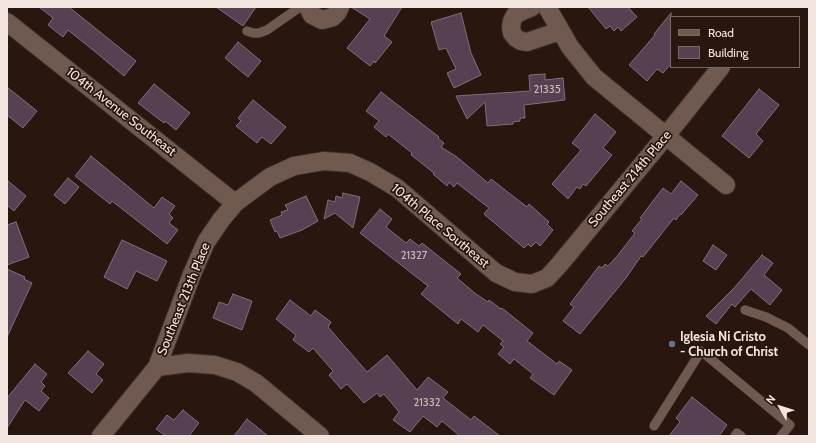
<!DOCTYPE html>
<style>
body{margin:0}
#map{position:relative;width:816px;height:443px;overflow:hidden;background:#29160f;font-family:Cabin,sans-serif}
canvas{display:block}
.frame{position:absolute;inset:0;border:8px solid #f3e6e0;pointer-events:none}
.legend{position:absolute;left:670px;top:16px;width:130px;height:52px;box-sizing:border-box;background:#29160f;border:1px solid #7a6963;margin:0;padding:5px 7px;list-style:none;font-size:12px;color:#f3e6e0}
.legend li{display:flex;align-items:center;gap:8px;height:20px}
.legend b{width:20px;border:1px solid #7a6963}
.north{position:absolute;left:760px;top:387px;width:40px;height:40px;-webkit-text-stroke:3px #29160f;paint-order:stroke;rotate:309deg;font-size:11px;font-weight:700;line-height:16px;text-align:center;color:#f3e6e0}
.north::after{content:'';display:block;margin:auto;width:14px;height:18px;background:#f3e6e0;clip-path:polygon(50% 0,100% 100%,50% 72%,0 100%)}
</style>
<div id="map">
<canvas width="816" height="443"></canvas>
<div class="frame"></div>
<ul class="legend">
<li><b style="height:5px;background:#705a50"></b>Road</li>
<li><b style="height:11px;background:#564051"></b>Building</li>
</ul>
<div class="north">N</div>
</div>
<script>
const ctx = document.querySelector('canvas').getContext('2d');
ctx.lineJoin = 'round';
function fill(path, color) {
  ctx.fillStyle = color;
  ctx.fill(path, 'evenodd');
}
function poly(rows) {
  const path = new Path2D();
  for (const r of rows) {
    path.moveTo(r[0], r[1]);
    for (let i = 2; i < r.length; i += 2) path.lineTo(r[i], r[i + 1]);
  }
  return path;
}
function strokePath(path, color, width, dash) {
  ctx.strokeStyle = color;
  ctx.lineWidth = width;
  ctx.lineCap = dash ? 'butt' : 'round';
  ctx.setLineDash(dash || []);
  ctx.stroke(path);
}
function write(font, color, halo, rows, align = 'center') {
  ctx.font = font + ' Cabin,sans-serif';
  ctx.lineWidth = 3.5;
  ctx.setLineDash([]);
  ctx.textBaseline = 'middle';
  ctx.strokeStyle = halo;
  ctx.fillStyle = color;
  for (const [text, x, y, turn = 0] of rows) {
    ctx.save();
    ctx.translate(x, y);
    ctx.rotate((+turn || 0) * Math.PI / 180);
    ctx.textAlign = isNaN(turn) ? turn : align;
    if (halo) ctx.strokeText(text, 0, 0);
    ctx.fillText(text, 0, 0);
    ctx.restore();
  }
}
const building = poly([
 [39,7,69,7,136,61,124,76,93,50,68,30,63,37,48,25,53,18,39,7],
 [216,7,256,7,243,26,216,7],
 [351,7,402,7,384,36,392,42,375,63,374,61,370,66,347,48,370,19,351,7],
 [588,7,628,7,637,17,621,31,618,27,614,31,610,26,606,29,588,7],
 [461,13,471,53,481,75,454,88,447,73,456,69,446,48,439,50,431,22,461,13],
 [671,13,671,64,663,73,657,69,647,81,629,65,655,35,654,34,671,13],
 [238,42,261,61,248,77,225,58,238,42],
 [545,74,545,80,563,78,565,100,524,105,525,118,520,118,520,121,513,122,513,124,487,126,485,102,467,119,456,96,530,91,529,75,545,74],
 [154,84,190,113,176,130,165,121,164,123,138,103,154,84],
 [7,87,37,111,23,128,7,115,7,87],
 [759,89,779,105,756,134,763,141,749,158,722,136,759,89],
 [381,92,439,137,438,138,444,143,441,147,457,157,488,183,491,179,527,207,529,204,549,222,547,224,553,230,540,246,536,242,531,247,528,244,524,248,484,214,489,208,457,183,454,187,449,182,447,186,433,174,434,173,411,155,412,153,388,134,386,137,374,127,379,121,366,111,381,92],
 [253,100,286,127,271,144,262,137,257,143,236,126,241,121,238,118,253,100],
 [595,114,616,132,603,148,612,155,586,186,583,184,580,189,577,187,568,199,552,184,581,150,572,143,595,114],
 [91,156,154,208,162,197,175,206,169,214,173,218,169,223,178,230,167,244,112,201,110,204,75,176,91,156],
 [68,178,79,187,65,204,54,195,68,178],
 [7,180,26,196,14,211,7,205,7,180],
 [681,181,698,195,681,215,680,214,676,220,674,218,643,257,641,256,626,278,580,334,563,321,574,307,570,304,599,266,602,268,605,264,608,266,618,255,635,233,632,231,642,219,640,218,663,188,671,194,681,181],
 [343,193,360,197,353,228,335,213,324,219,328,200,335,202,336,196,342,198,343,193],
 [306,196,318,221,302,230,280,238,277,231,275,232,270,220,282,215,281,212,288,210,285,205,306,196],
 [380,209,392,219,386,227,406,243,410,239,419,246,422,243,461,274,457,278,476,294,488,302,489,300,501,309,502,308,533,333,527,341,557,364,559,361,572,370,554,395,530,378,533,374,514,359,510,364,498,354,504,347,500,344,503,341,483,325,478,332,461,319,458,324,421,294,428,286,360,233,380,209],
 [16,222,29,257,7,265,7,225,16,222],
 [122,240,167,261,157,281,136,271,127,289,104,277,122,240],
 [713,245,727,255,716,270,703,261,713,245],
 [762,255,773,263,764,275,782,290,770,305,751,289,735,307,732,304,716,324,706,316,735,287,762,255],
 [7,269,25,277,24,279,32,283,7,337,7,269],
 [233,294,252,301,242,330,213,318,219,302,228,305,233,294],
 [290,300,311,316,315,310,331,322,328,327,367,372,387,355,417,390,428,377,448,392,443,398,471,420,474,416,500,436,460,436,442,421,437,427,423,416,410,432,393,420,399,412,384,394,380,397,377,393,364,403,347,384,341,389,329,375,333,371,313,348,309,352,293,340,296,335,276,319,290,300],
 [88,351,104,364,96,374,103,380,92,393,68,373,88,351],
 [35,364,47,374,41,382,45,386,41,391,49,398,39,411,25,400,7,428,7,398,35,364],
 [692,397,727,425,719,436,669,436,680,422,676,418,692,397],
 [183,410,199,423,189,436,166,436,156,429,167,415,174,420,183,410],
 [247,419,268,436,234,436,247,419]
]);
fill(building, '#564051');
strokePath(building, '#816d7b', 1);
const lane = poly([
 [247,31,253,33,259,33,267,30,300,7],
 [745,310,766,317,788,328,809,345],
 [654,426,701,351,790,425,781,436],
 [735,436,737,433,741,436]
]);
const street = poly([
 [308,7,312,15,322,20,333,17,337,13,340,7],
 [532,7,520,12,515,15,512,21,511,27,512,33,516,38,521,41,527,42,560,31],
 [547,7,570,47,594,77,726,185],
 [7,22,235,203],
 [157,367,188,363,215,365,237,372,256,383,320,436],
 [101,436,157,367,192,274,206,242,221,220,235,203,270,177,294,166,324,161,350,163,370,172,397,188,496,273,515,282,532,284,547,278,559,265,665,137,721,67]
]);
strokePath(lane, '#3d302d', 10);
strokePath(street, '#3d302d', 20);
strokePath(lane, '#705a50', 9);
strokePath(street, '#705a50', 18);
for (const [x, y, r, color] of [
 [672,344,4,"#6b7280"]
]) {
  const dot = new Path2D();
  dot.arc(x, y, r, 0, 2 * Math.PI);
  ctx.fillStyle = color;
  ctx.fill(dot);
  strokePath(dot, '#29160f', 1.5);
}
write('11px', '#ccbcbc', null, [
 ["21335",547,90],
 ["21327",414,256],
 ["21332",427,403]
]);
write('13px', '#f3e6e0', '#29160f', [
 ["104th Avenue Southeast",121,112,38],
 ["Southeast 214th Place",630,179,-50],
 ["104th Place Southeast",440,226,40],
 ["Southeast 213th Place",184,299,-68]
]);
write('bold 13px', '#f3e6e0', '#29160f', [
 ["Iglesia Ni Cristo",680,337],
 ["- Church of Christ",680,352]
], 'left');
</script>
